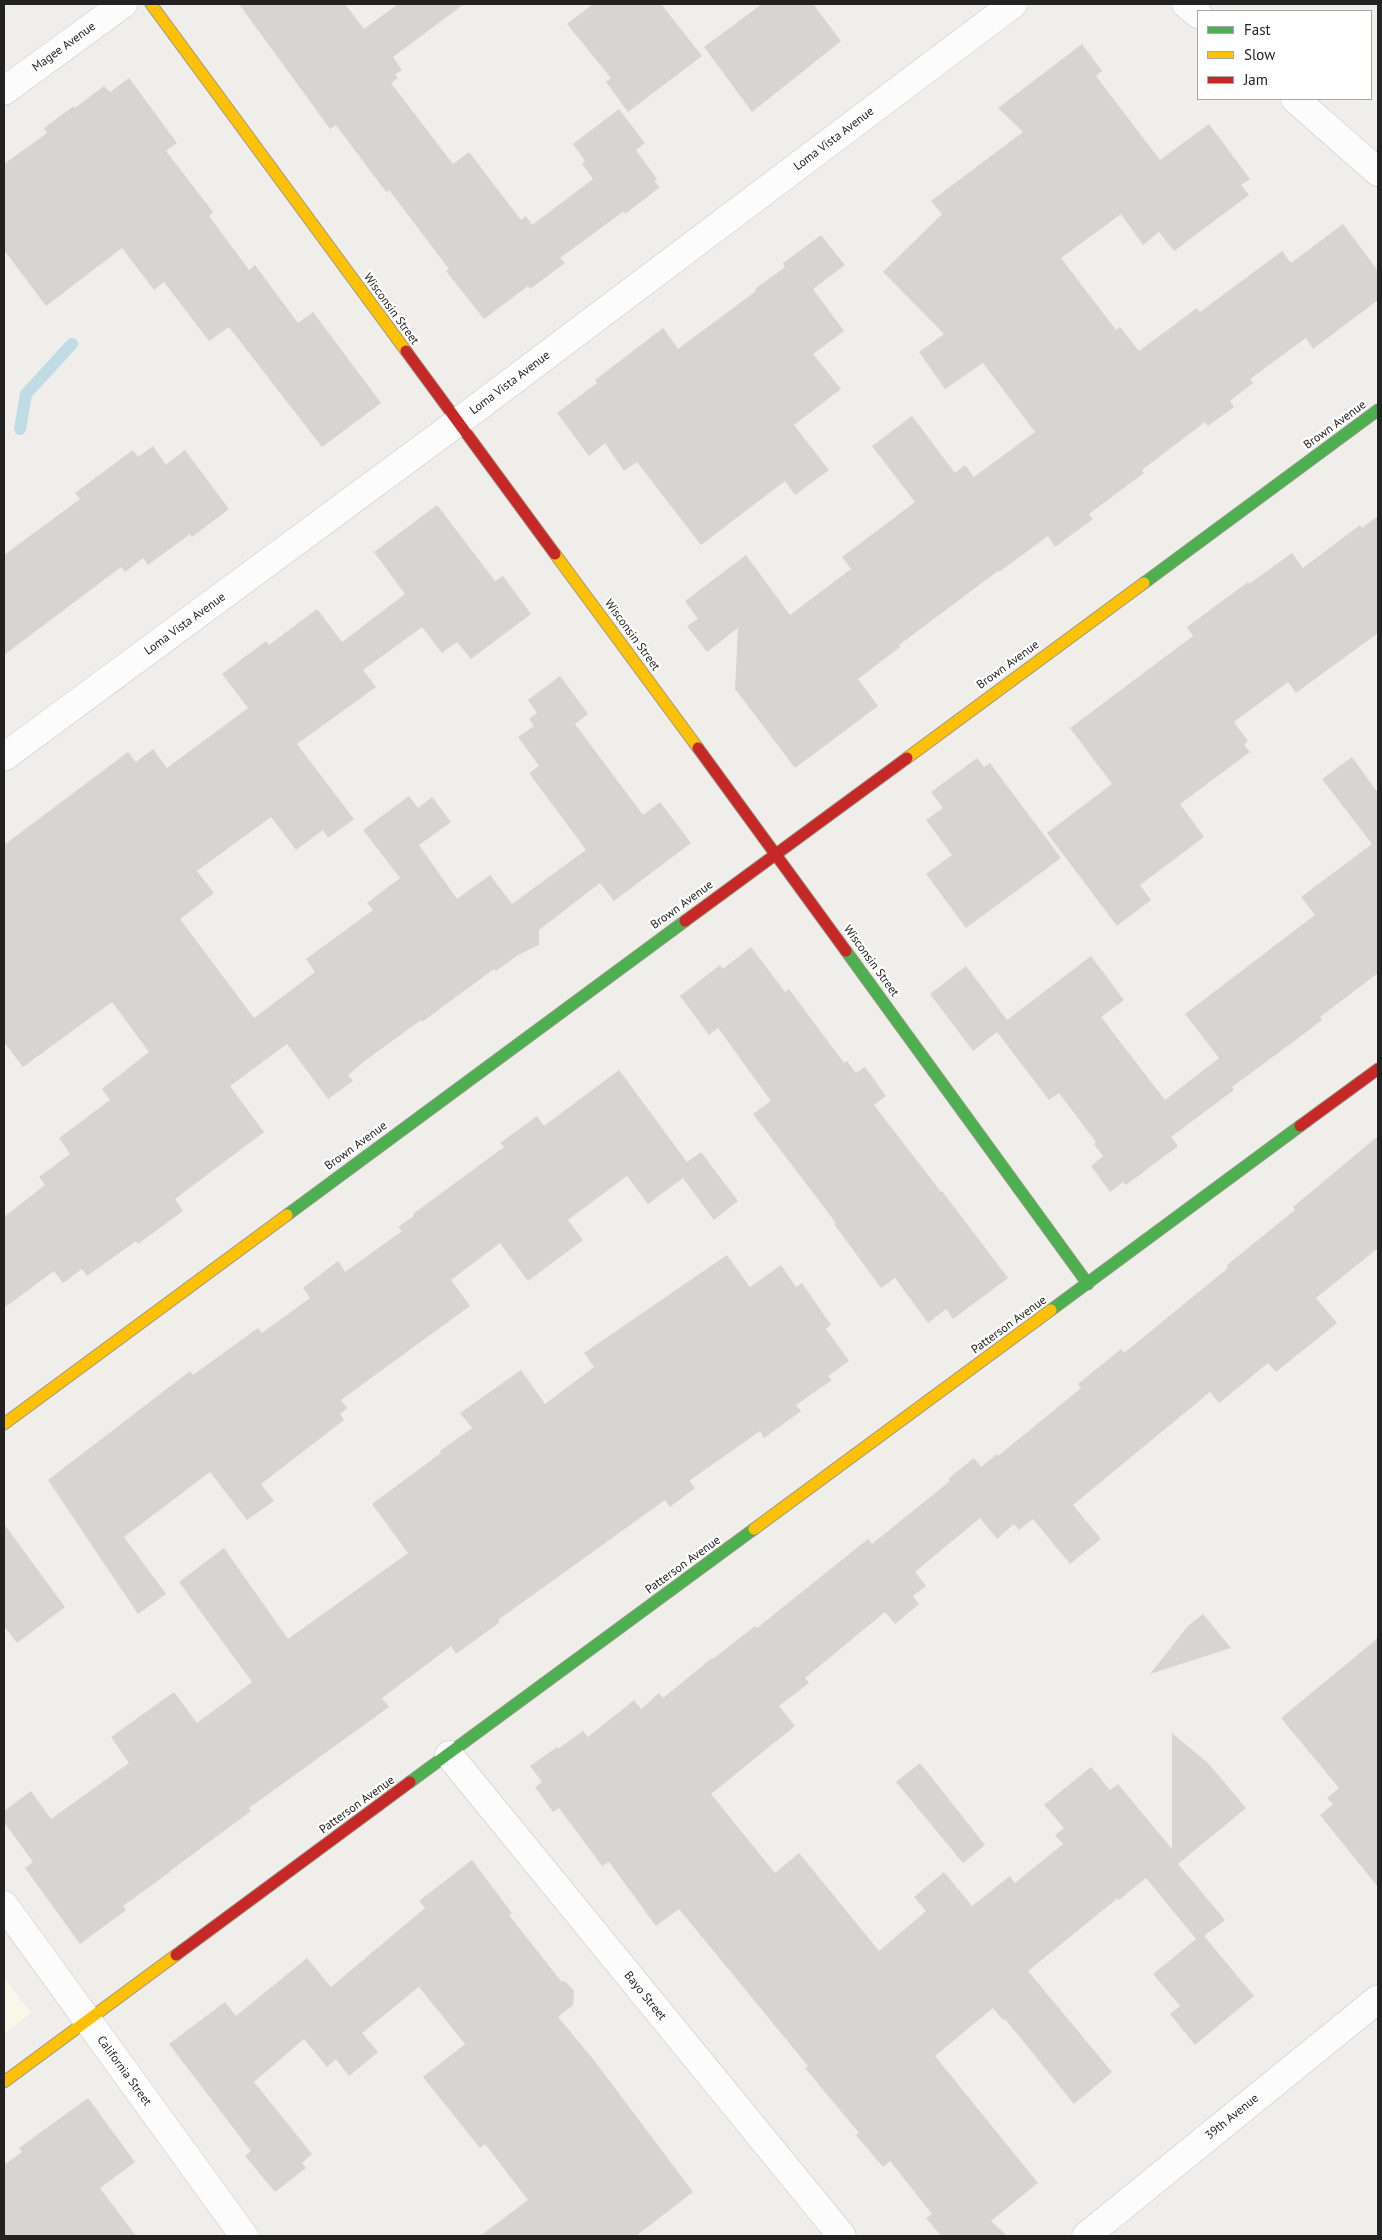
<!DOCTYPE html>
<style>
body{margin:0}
#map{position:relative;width:1382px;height:2240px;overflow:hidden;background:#f0eeeb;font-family:"PT Sans",sans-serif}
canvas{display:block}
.frame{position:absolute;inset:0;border:5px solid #222;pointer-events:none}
.legend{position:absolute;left:1197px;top:10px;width:175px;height:90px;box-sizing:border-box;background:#fff;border:1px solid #a7a7a7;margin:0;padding:6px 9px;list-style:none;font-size:15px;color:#222}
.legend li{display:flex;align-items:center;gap:10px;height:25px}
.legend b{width:25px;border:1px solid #a7a7a7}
</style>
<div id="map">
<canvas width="1382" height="2240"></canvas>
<div class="frame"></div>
<ul class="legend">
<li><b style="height:6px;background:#4caf50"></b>Fast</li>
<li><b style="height:6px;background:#ffc107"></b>Slow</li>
<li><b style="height:6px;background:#c62828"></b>Jam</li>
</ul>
</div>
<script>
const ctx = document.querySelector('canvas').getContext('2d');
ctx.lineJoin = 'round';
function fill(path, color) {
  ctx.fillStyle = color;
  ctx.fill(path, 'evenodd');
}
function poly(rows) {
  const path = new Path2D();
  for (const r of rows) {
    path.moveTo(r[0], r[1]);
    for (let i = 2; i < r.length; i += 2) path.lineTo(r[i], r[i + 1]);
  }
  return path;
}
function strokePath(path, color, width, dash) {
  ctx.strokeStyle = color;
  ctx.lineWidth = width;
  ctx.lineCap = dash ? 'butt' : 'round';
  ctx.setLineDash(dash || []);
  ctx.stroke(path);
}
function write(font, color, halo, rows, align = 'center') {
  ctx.font = font + ' "PT Sans",sans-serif';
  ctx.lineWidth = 4.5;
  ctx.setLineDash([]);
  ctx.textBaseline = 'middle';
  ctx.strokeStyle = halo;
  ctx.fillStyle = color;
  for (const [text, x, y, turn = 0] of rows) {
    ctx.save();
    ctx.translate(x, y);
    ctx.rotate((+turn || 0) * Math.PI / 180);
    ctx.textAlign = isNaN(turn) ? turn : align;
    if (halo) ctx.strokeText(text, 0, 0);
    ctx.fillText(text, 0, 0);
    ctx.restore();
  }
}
fill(poly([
 [4,1977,31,2013,4,2033]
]), '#f8f7e8');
strokePath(poly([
 [20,429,26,394,72,344]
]), '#bfdbe3', 12);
fill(poly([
 [239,4,345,4,364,29,398,4,464,4,393,57,402,70,395,75,398,78,391,83,453,164,469,152,521,220,526,216,532,225,593,179,582,164,585,161,573,144,619,109,645,143,636,150,657,179,654,181,660,187,625,214,624,211,560,258,565,263,530,289,528,286,484,319,446,271,449,269,389,190,386,192,336,125,330,129],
 [593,4,661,4,702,56,628,112,606,82,611,78,567,24],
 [762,4,813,4,841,41,752,112,704,47],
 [1082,44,1102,71,1096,76,1160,160,1209,124,1250,179,1241,185,1249,195,1174,251,1159,232,1143,245,1121,214,1061,258,1116,330,1120,327,1139,351,1197,308,1200,312,1282,251,1291,263,1343,224,1378,271,1378,300,1313,349,1306,338,1250,379,1253,383,1230,401,1234,407,1208,426,1205,422,1142,470,1144,473,1089,514,1093,519,1055,547,1048,536,999,572,998,571,899,645,900,647,858,679,878,706,795,768,735,689,738,628,707,652,687,626,698,619,685,601,746,555,790,615,851,569,842,557,915,502,872,446,912,416,955,473,965,465,974,477,1035,432,983,363,945,389,919,352,944,334,883,272,942,214,931,201,1023,132,998,108],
 [129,78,177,143,166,151,213,212,209,216,249,270,255,265,298,323,313,312,381,403,322,447,229,327,209,341,164,282,154,290,122,248,46,306,4,250,4,164,47,133,44,128,74,106,75,108,104,86,110,92],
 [821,235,845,265,813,289,844,331,813,354,841,389,794,425,829,470,795,495,785,481,701,545,637,462,624,471,605,443,589,456,557,413,597,383,595,380,663,328,678,349,756,291,755,289,785,267,783,263],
 [153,446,166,465,185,450,229,509,192,537,190,534,148,565,143,558,125,572,121,567,4,655,4,555,80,499,75,493,133,450,138,457],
 [437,505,495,581,503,576,531,614,471,659,457,642,442,653,422,627,363,670,376,687,297,744,354,819,328,838,323,830,296,850,271,817,197,871,214,893,180,919,254,1018,315,972,306,959,373,910,367,903,400,878,363,830,409,796,418,808,432,797,451,822,419,845,457,899,490,875,512,904,586,850,529,773,539,766,518,737,534,726,529,719,537,713,528,700,560,676,588,714,575,724,643,815,660,802,691,843,614,901,600,883,539,930,539,945,518,955,496,971,494,969,422,1022,421,1020,366,1060,348,1075,353,1081,328,1099,287,1044,230,1086,264,1132,175,1199,183,1211,138,1244,136,1241,87,1276,82,1269,63,1283,54,1271,4,1308,4,1217,45,1185,39,1177,70,1154,59,1138,110,1100,102,1089,149,1052,112,1002,23,1067,4,1042,4,845,128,752,136,762,153,749,167,768,248,708,222,674,266,641,269,645,317,609,342,642,405,594,374,552],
 [1378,516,1378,633,1296,693,1288,682,1234,722,1248,741,1244,745,1250,752,1180,804,1204,837,1140,885,1151,900,1117,926,1047,833,1112,784,1070,728,1193,636,1187,627,1248,582,1249,584,1292,553,1303,568,1360,525,1362,528],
 [1352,757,1378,793,1378,973,1320,1017,1322,1020,1297,1039,1232,1087,1234,1090,1171,1137,1178,1146,1126,1185,1123,1182,1110,1192,1091,1166,1103,1156,1094,1144,1096,1142,1059,1093,1049,1100,997,1032,973,1051,930,994,966,966,1007,1020,1091,956,1124,1000,1101,1017,1165,1100,1219,1058,1185,1014,1315,915,1301,897,1372,844,1322,779],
 [977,758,984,767,990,763,1061,858,966,928,926,874,952,855,926,820,943,808,931,792],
 [751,947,785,992,789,989,844,1063,847,1061,856,1073,865,1067,886,1096,874,1105,941,1192,942,1191,1008,1278,953,1319,946,1309,928,1323,895,1278,881,1288,834,1224,836,1223,753,1114,771,1101,718,1028,709,1035,680,996,720,965,723,969],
 [619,1070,687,1162,701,1152,738,1201,714,1220,683,1178,648,1204,627,1176,568,1220,583,1240,528,1281,500,1243,451,1280,470,1306,341,1400,347,1408,340,1414,344,1420,261,1484,274,1501,247,1520,210,1472,124,1537,166,1594,138,1614,48,1480,190,1371,193,1375,258,1328,262,1333,310,1298,303,1288,338,1261,345,1272,402,1231,398,1227,414,1216,413,1214,504,1147,500,1143,537,1116,544,1126],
 [1378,1136,1378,1248,1316,1298,1337,1323,1276,1372,1268,1363,1219,1403,1210,1392,1073,1505,1101,1539,1070,1564,1033,1519,1019,1530,1014,1524,997,1539,980,1518,915,1572,926,1586,913,1596,919,1604,895,1624,885,1612,805,1678,809,1683,779,1706,795,1726,711,1794,775,1873,799,1853,879,1951,926,1911,914,1897,944,1872,972,1906,1010,1876,1015,1883,1063,1844,1055,1835,1064,1828,1044,1805,1091,1767,1110,1790,1118,1784,1172,1849,1172,1733,1208,1763,1246,1808,1178,1864,1225,1920,1204,1936,1254,1996,1195,2045,1170,2014,1180,2006,1153,1974,1196,1939,1146,1878,1119,1900,1118,1898,1028,1971,1112,2072,1074,2104,1005,2019,1003,2020,993,2008,935,2056,1038,2183,991,2221,1007,2236,941,2236,926,2218,932,2214,890,2161,883,2167,856,2135,859,2133,805,2068,808,2066,679,1909,656,1926,609,1862,602,1866,559,1808,553,1812,535,1787,542,1782,530,1766,557,1747,558,1749,583,1731,588,1737,634,1700,641,1709,659,1693,663,1698,712,1658,713,1659,755,1626,757,1628,868,1539,872,1544,950,1481,948,1479,974,1458,981,1467,997,1454,998,1456,1081,1388,1078,1384,1121,1349,1124,1353,1228,1268,1227,1265,1295,1210,1293,1207],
 [727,1255,750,1287,781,1265,796,1287,802,1283,831,1325,826,1329,849,1361,828,1376,832,1380,796,1405,801,1411,764,1438,760,1431,689,1481,695,1488,670,1507,665,1500,498,1620,500,1622,456,1654,451,1646,382,1698,389,1707,249,1808,251,1811,170,1871,170,1872,123,1906,126,1910,80,1944,25,1868,33,1862,4,1822,4,1811,31,1791,51,1819,129,1763,111,1737,174,1692,197,1723,252,1682,179,1582,224,1548,288,1639,408,1553,372,1504,441,1453,440,1451,472,1428,460,1413,521,1370,545,1404,594,1367,584,1353],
 [4,1524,65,1607,17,1643,4,1626],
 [1203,1614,1231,1648,1150,1674,1188,1626],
 [1378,1638,1378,1887,1320,1815,1333,1804,1327,1798,1339,1788,1281,1718],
 [920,1763,985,1845,963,1863,896,1782],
 [472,1860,512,1913,509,1915,561,1981,566,1982,574,1991,573,2005,558,2017,593,2059,693,2192,636,2236,480,2236,528,2200,485,2144,480,2148,423,2077,465,2044,419,1987,362,2033,378,2052,349,2076,336,2059,327,2067,304,2039,254,2082,312,2154,302,2163,306,2168,275,2192,245,2156,251,2151,169,2044,225,2002,236,2016,307,1958,331,1987,425,1908,419,1901],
 [88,2098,135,2162,100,2188,136,2236,4,2236,4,2165,22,2152,19,2148]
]), '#d7d4d2');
const street = poly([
 [1186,4,1198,14],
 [4,91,123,4],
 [1295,99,1378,172],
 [4,757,458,422,1013,4],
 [449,1755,842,2236],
 [4,1905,244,2236],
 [1086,2236,1378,1999]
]);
const fast = poly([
 [1144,583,1378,410],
 [846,951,1088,1284],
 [287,1215,685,921],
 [1051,1310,1300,1126],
 [410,1782,754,1529]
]);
const slow = poly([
 [151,4,406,351],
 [555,554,698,748],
 [907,758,1144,583],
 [4,1424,287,1215],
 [754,1529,1051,1310],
 [4,2082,176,1955]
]);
const jam = poly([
 [406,351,555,554],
 [698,748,846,951],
 [685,921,907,758],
 [1300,1126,1378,1069],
 [176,1955,410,1782]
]);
strokePath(street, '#c9c8c7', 29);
strokePath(fast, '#999a82', 13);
strokePath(slow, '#999a82', 13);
strokePath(jam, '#999a82', 13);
strokePath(street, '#fdfcfc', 28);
strokePath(fast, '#4caf50', 11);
strokePath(slow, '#ffc107', 11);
strokePath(jam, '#c62828', 11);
write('12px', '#222', '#fff', [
 ["Magee Avenue",64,47,-36],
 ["Loma Vista Avenue",834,139,-37],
 ["Wisconsin Street",391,309,54],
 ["Loma Vista Avenue",510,383,-37],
 ["Brown Avenue",1335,425,-36],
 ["Loma Vista Avenue",185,624,-36],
 ["Wisconsin Street",632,635,54],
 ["Brown Avenue",1008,665,-36],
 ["Brown Avenue",682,905,-36],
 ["Wisconsin Street",871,961,54],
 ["Brown Avenue",356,1146,-36],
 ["Patterson Avenue",1009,1325,-36],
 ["Patterson Avenue",683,1565,-36],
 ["Patterson Avenue",357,1805,-36],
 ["Bayo Street",645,1996,51],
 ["California Street",124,2071,54],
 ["39th Avenue",1232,2117,-39]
]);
</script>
